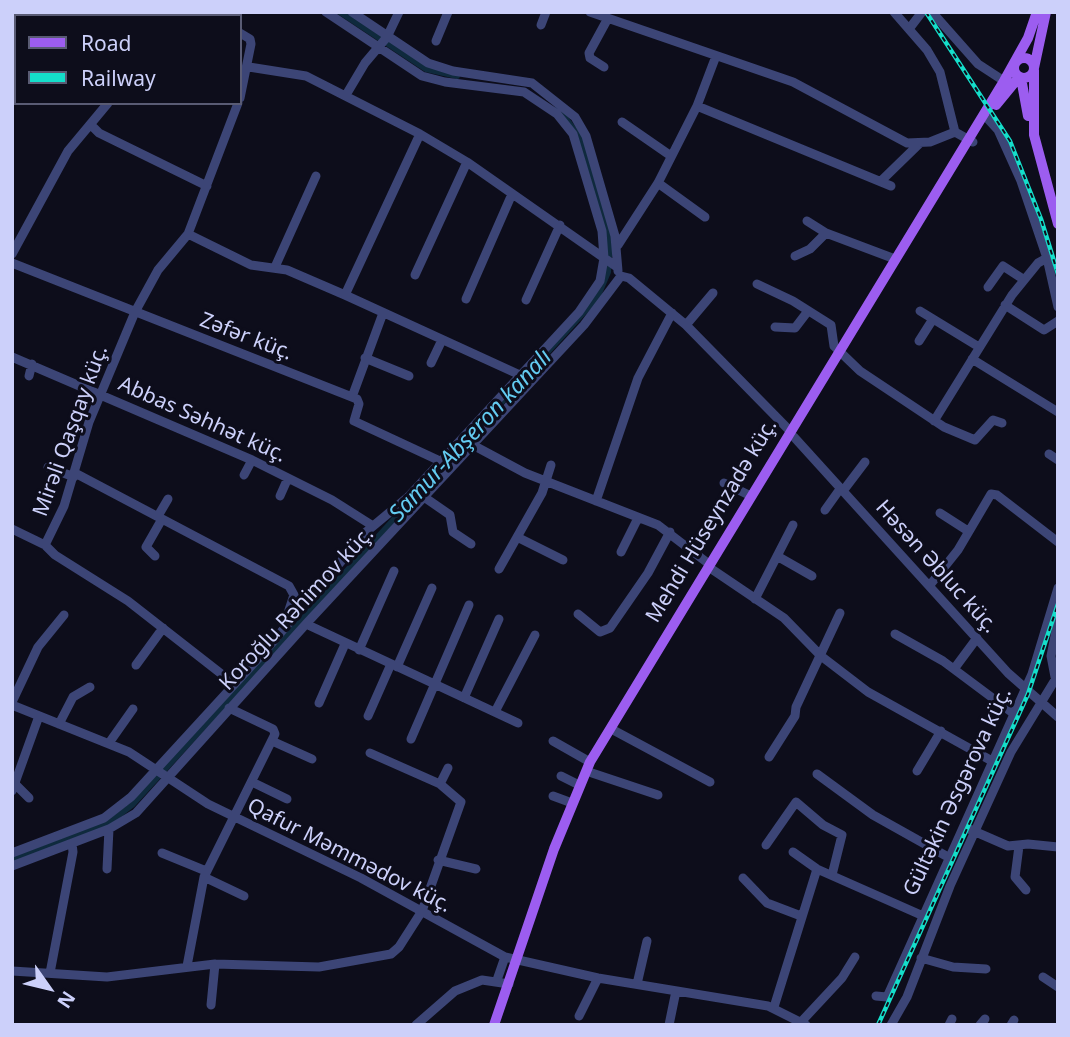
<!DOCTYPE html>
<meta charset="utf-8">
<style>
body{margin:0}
#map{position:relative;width:1070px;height:1037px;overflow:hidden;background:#0d0d1b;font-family:"Noto Sans",sans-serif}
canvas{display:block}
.frame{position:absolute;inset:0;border:14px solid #ccd0fa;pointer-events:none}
.legend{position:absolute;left:14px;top:14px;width:228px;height:91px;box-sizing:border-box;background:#0d0d1b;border:2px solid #595b74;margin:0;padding:9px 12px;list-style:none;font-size:21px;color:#ccd0fa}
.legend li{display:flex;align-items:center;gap:14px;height:35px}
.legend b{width:35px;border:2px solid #595b74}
.north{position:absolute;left:14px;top:953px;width:70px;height:70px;-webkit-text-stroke:5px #0d0d1b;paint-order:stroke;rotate:124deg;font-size:19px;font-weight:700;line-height:28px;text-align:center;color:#ccd0fa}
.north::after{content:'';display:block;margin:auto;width:24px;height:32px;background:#ccd0fa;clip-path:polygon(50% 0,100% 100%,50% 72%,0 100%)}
</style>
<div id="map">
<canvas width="1070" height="1037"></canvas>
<div class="frame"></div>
<ul class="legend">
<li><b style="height:9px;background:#9c5df0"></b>Road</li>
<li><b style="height:9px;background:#14deca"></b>Railway</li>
</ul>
<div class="north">N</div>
</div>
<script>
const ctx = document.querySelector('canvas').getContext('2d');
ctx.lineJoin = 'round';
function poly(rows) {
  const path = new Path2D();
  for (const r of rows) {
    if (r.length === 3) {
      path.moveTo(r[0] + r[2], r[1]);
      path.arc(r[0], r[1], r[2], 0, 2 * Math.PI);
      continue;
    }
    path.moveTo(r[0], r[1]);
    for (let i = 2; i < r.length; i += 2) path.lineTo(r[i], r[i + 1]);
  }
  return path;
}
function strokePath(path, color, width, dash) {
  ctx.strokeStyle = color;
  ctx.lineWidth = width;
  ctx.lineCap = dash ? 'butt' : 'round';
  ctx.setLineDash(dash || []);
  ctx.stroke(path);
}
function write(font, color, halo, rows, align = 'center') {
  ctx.font = font + ' "Noto Sans",sans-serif';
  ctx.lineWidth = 6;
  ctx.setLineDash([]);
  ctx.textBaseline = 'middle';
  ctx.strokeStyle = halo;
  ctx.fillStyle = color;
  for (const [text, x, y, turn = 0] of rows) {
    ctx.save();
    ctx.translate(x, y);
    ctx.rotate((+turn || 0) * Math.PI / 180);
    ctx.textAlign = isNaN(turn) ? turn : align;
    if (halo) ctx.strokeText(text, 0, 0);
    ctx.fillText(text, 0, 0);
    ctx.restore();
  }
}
strokePath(poly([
 [340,12,426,69,457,76],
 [12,859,110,822,132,805,597,298,608,272,610,239,581,139,558,108]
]), '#0f2a3d', 6);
strokePath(poly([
 [181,12,191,16],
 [352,12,428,63,453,71,532,83,575,117,586,136,615,236,618,271],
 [590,12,793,82,907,143,930,142,955,132],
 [894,12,927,50,940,72,955,132,973,142],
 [932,12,978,64,1004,81],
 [148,16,149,12],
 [541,25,546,12],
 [909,29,922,12],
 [240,33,250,39,251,44,240,98],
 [436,41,448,12],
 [249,67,306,76,420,134,467,162,617,267],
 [604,67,590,58,589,53,607,20],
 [346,95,365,63,387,37,399,12],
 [697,106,891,186],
 [987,118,998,130,1021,181,1047,258,1058,307],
 [622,122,671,156],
 [92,126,99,133,207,186],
 [881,181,919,144],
 [658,183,705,217],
 [807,221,826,233],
 [188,234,251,265,287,270,345,295,520,375],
 [618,245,658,183,697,106,716,56],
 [12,254,68,151,108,103],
 [795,256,810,249,826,233,895,259],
 [12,263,357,399,359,404,354,421,440,461],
 [275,267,316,176],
 [415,275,467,162],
 [621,276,629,278,686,325,790,431],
 [757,284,793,301,831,325,834,346,860,371,944,427,975,440,993,420,1002,423],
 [988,287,1003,266,1023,279],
 [345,295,420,134],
 [466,299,512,194],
 [526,300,560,225],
 [1005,305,1044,330,1058,321],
 [920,311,979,347],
 [686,325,713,293],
 [775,327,795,328,808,311],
 [919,341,933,319],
 [12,357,252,460,332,500,373,526],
 [365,358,409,376],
 [972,359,1058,412],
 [431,363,442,340],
 [29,376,32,364],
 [352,397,383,313],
 [934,421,1012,295,1038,263,1047,258],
 [794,437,1008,673,1058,717],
 [469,443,525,473,658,525,709,564],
 [1049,454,1058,460],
 [48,467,74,477],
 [75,473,289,586,294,595,289,610,291,621],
 [244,475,252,460],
 [724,483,751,496],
 [843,491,865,462],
 [280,496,288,478],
 [424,497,450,515,453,532,471,544],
 [596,501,638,378,672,313],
 [825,510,840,489],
 [940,513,968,531],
 [158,516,168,499],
 [12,529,45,545,55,555,128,601,233,683],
 [517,537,563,560],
 [45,545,64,506,89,422,135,312,158,270,188,234,238,103],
 [621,552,638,518],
 [155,556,146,547,162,519],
 [777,556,812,576],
 [499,569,542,493,551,465],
 [713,570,784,618,821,656,868,692,992,761],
 [930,585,958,550,991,494,997,495,1058,542],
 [755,599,793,525],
 [578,614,600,632,610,628,648,573,670,532],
 [306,624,518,723],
 [895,634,943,661,1014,714],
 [359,650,394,571],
 [136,665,163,628],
 [397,667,432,588],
 [954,669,977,638],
 [1055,677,1051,656,1058,621],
 [464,698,499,619],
 [12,702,38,647,64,615],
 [319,703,345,644],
 [12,705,129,752,208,804,361,878,505,957,598,978,768,1006,806,1025],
 [497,708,535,635],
 [368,716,391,664],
 [59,724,73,697,90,687],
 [615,731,710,782],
 [411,739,469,605],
 [272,741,312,759],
 [553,741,590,762],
 [109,743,133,709],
 [769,757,795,716,796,707,840,613],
 [917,771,941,731],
 [592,773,658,795],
 [817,774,873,815,948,857],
 [561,776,579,785],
 [252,782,287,799],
 [440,784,448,768],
 [16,785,29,798],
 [12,791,39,716],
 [553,796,572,803],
 [969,829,1008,846,1028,844,1058,847],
 [766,845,796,802,823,825,842,835,832,875],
 [1019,846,1015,877,1026,890],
 [793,852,817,869,921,915],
 [12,853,104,818,131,797,265,651,366,532,408,497,579,312,600,281,604,258,602,231,573,134,557,114,524,92,445,82,422,76,326,12],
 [162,853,206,871],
 [438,860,476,869],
 [12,866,109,829,136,813,306,624,584,325,621,276],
 [107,869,109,829],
 [204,877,244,896],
 [743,878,767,903,801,916],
 [921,958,953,967,986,969],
 [187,966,204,877,275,734,273,729,229,708],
 [12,971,107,977,215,964,319,967,391,954,399,947,422,911,461,802,440,784,370,753],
 [50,973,73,852,72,843],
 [1043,977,1058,987],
 [497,980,505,957],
 [637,984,647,941],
 [876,996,887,997,1032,674,1058,588],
 [211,1005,215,964],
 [774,1007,817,869],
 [579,1016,598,978],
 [801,1022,842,978,855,957],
 [416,1025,455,991,482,980,509,984],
 [669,1025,676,991],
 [891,1025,907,997,950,886,1011,752,1058,675],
 [949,1025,952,1019],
 [980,1025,985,1019],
 [1011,1025,1014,1020]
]), '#3c4576', 9);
strokePath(poly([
 [1024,68,10],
 [1034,68,1046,12],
 [1034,70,1034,135,1058,224],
 [1021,78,1028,116],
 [996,105,1019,77],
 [494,1025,554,849,590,762,1004,81,1028,38,1037,12]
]), '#9c5df0', 10);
const rail = poly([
 [926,12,1010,141,1041,219,1058,274],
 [878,1025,1028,694,1058,604]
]);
strokePath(rail, '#14deca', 4.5);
strokePath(rail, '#0d0d1b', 2, [5]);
write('21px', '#ccd0fa', '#0d0d1b', [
 ["Zəfər küç.",246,337,21],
 ["Abbas Səhhət küç.",202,420,24],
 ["Mirəli Qaşqay küç.",71,431,-70],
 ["Mehdi Hüseynzadə küç.",712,521,-59],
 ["Həsən Əbluc küç.",936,567,48],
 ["Koroğlu Rəhimov küç.",297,609,-47],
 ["Gültəkin Əsgərova küç.",958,792,-65],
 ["Qafur Məmmədov küç.",349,856,27]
]);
write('italic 23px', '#63cbf1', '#0d0d1b', [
 ["Samur-Abşeron kanalı",471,436,-47]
]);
</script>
